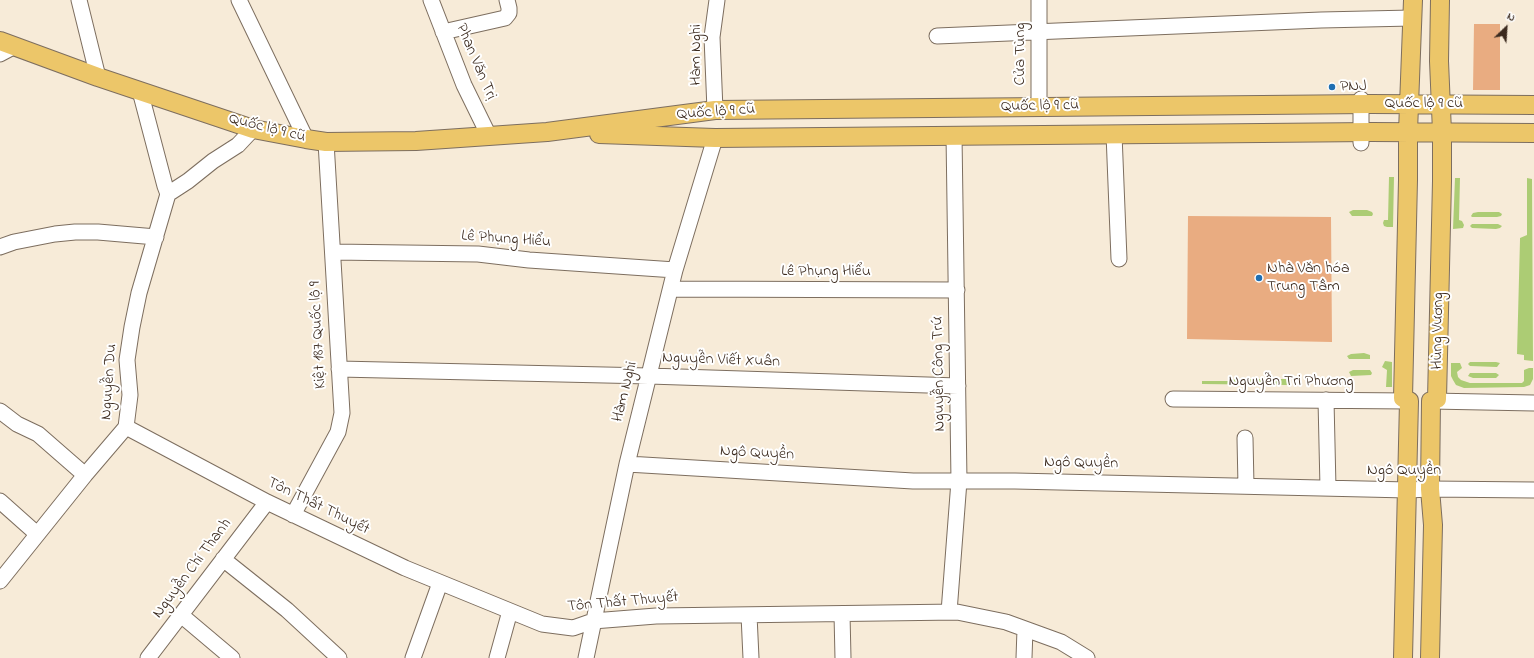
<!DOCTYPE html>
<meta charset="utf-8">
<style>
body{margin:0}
#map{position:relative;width:1534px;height:658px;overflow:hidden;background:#f7ebd8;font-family:"Indie Flower",sans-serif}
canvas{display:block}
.north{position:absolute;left:1486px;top:8px;width:40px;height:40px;-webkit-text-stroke:3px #fff;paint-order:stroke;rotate:25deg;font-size:11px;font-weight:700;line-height:16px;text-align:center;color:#3b2a1e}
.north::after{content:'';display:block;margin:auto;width:14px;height:18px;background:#3b2a1e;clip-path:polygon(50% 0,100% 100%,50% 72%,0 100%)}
</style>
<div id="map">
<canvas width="1534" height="658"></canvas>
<div class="north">N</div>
</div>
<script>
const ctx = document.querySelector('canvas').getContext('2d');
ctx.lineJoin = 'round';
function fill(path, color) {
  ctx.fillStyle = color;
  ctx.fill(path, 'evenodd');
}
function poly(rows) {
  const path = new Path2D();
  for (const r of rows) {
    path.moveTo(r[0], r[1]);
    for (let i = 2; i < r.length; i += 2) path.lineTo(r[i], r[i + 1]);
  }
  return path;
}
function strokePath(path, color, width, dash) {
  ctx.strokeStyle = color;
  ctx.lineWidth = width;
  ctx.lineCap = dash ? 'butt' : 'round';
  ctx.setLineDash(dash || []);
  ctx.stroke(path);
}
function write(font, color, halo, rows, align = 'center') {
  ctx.font = font + ' "Indie Flower",sans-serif';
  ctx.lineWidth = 4;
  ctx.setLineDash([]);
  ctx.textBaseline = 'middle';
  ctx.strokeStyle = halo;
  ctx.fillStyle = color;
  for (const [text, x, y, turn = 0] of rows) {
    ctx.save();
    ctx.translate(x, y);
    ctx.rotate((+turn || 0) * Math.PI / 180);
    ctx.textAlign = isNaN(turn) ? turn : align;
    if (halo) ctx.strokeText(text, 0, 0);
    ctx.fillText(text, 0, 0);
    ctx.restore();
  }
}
fill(poly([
 [1389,177,1394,177,1393,227,1387,227,1384,226,1383,223,1384,220,1388,220],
 [1455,178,1460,178,1459,220,1462,221,1464,225,1463,228,1453,229],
 [1527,178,1532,179,1533,361,1524,360,1524,355,1517,354,1520,240,1520,238,1527,235],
 [1353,210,1367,210,1372,212,1373,214,1372,216,1352,216,1349,212],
 [1478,212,1499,212,1502,214,1501,216,1497,217,1472,217,1471,216,1473,213],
 [1472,224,1498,224,1502,226,1500,228,1496,229,1472,228,1470,226],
 [1364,353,1370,355,1370,359,1349,359,1347,356,1351,354],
 [1385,361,1392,362,1392,387,1386,387,1387,370,1382,367],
 [1470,362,1496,362,1500,363,1497,367,1470,366,1468,364],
 [1451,363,1460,363,1462,368,1457,372,1458,377,1461,380,1470,383,1522,383,1524,381,1524,370,1529,368,1533,368,1533,379,1530,385,1524,387,1464,388,1456,385,1453,380,1451,376],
 [1353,370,1370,370,1372,373,1371,375,1351,376,1349,372],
 [1470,373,1496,373,1499,375,1496,378,1473,378,1468,376],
 [1235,379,1287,379,1287,385,1202,384,1202,381,1231,381]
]), '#accc74');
fill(poly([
 [1474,24,1500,24,1500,90,1473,90],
 [1188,216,1331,217,1332,342,1187,339]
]), '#e9ac81');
const minor = poly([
 [79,0,98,77],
 [239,0,306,139],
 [431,0,464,85,489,136],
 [443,32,505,18,509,13,509,8,507,0],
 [937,36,1321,20,1412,18],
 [0,54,15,46],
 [1039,107,1039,0],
 [715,110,712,37,717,0],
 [1114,134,1119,259],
 [1361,143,1361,99],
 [168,194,188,181,213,161,238,145,253,129],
 [0,247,14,242,55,234,75,232,98,232,156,237],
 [333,252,478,254,529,260,675,270],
 [671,289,957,290],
 [339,369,649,376,958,386],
 [1173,399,1409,401],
 [1326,400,1328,488],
 [1431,401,1534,403],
 [0,411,17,424,38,434,85,475],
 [126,427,267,502,405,568,542,624,573,628,593,621,656,616,957,612,1006,622,1061,642,1087,658],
 [1245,438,1246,486],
 [627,464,913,481,1015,481,1408,490,1430,489,1534,490],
 [0,501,37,534],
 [293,515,338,432,342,413,326,142],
 [223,559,287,610,339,658],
 [0,581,85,475,126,427,130,395,127,360,132,327,139,293,168,194,165,186,140,91],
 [949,612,959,481,954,135],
 [842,614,843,658],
 [181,615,232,658],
 [749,615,751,658],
 [148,658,267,502],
 [413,658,440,583],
 [497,658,510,611],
 [586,658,627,464,675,270,715,138],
 [1024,658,1025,629]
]);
const major = poly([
 [0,41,98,77,253,129,306,139,326,142,416,141,547,132,715,110,1371,104,1534,105],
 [599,134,715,138,1371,132,1534,133],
 [1403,658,1409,401,1403,398,1408,180,1408,132,1413,0],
 [1430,658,1433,525,1430,489,1431,401,1437,399,1442,181,1442,132,1439,61,1440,0]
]);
strokePath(minor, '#7d6e5f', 17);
strokePath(major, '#7d6e5f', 20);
strokePath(minor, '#fff', 15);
strokePath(major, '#ecc669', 18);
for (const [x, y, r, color] of [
 [1332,87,4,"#1f6fb2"],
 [1259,278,4,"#1f6fb2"]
]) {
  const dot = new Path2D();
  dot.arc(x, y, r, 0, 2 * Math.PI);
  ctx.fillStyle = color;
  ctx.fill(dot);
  strokePath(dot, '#fff', 1.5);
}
write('16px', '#3b2a1e', '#fff', [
 ["Cửa Tùng",1021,54,-90],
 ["Hàm Nghi",697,55,-90],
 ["Phan Văn Trị",475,62,67],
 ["Quốc lộ 9 cũ",1424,104],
 ["Quốc lộ 9 cũ",1040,107,-1],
 ["Quốc lộ 9 cũ",716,113,-4],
 ["Quốc lộ 9 cũ",267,129,14],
 ["Lê Phụng Hiểu",506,240,4],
 ["Lê Phụng Hiểu",826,272],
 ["Hùng Vương",1439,331,-89],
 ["Kiệt 187 Quốc lộ 9",319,335,-93],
 ["Nguyễn Viết Xuân",721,361,2],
 ["Nguyễn Công Trứ",940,374,-91],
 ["Nguyễn Du",110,382,-86],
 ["Nguyễn Tri Phương",1291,382],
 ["Hàm Nghi",626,392,-76],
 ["Ngô Quyền",757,454,3],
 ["Ngô Quyền",1081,464,1],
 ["Ngô Quyền",1404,471],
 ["Tôn Thất Thuyết",318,507,26],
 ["Nguyễn Chí Thanh",193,569,-53],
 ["Tôn Thất Thuyết",623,603,-5]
]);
write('16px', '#3b2a1e', '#fff', [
 ["PNJ",1340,87],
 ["Nhà Văn hóa",1267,269],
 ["Trung Tâm",1267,287]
], 'left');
</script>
